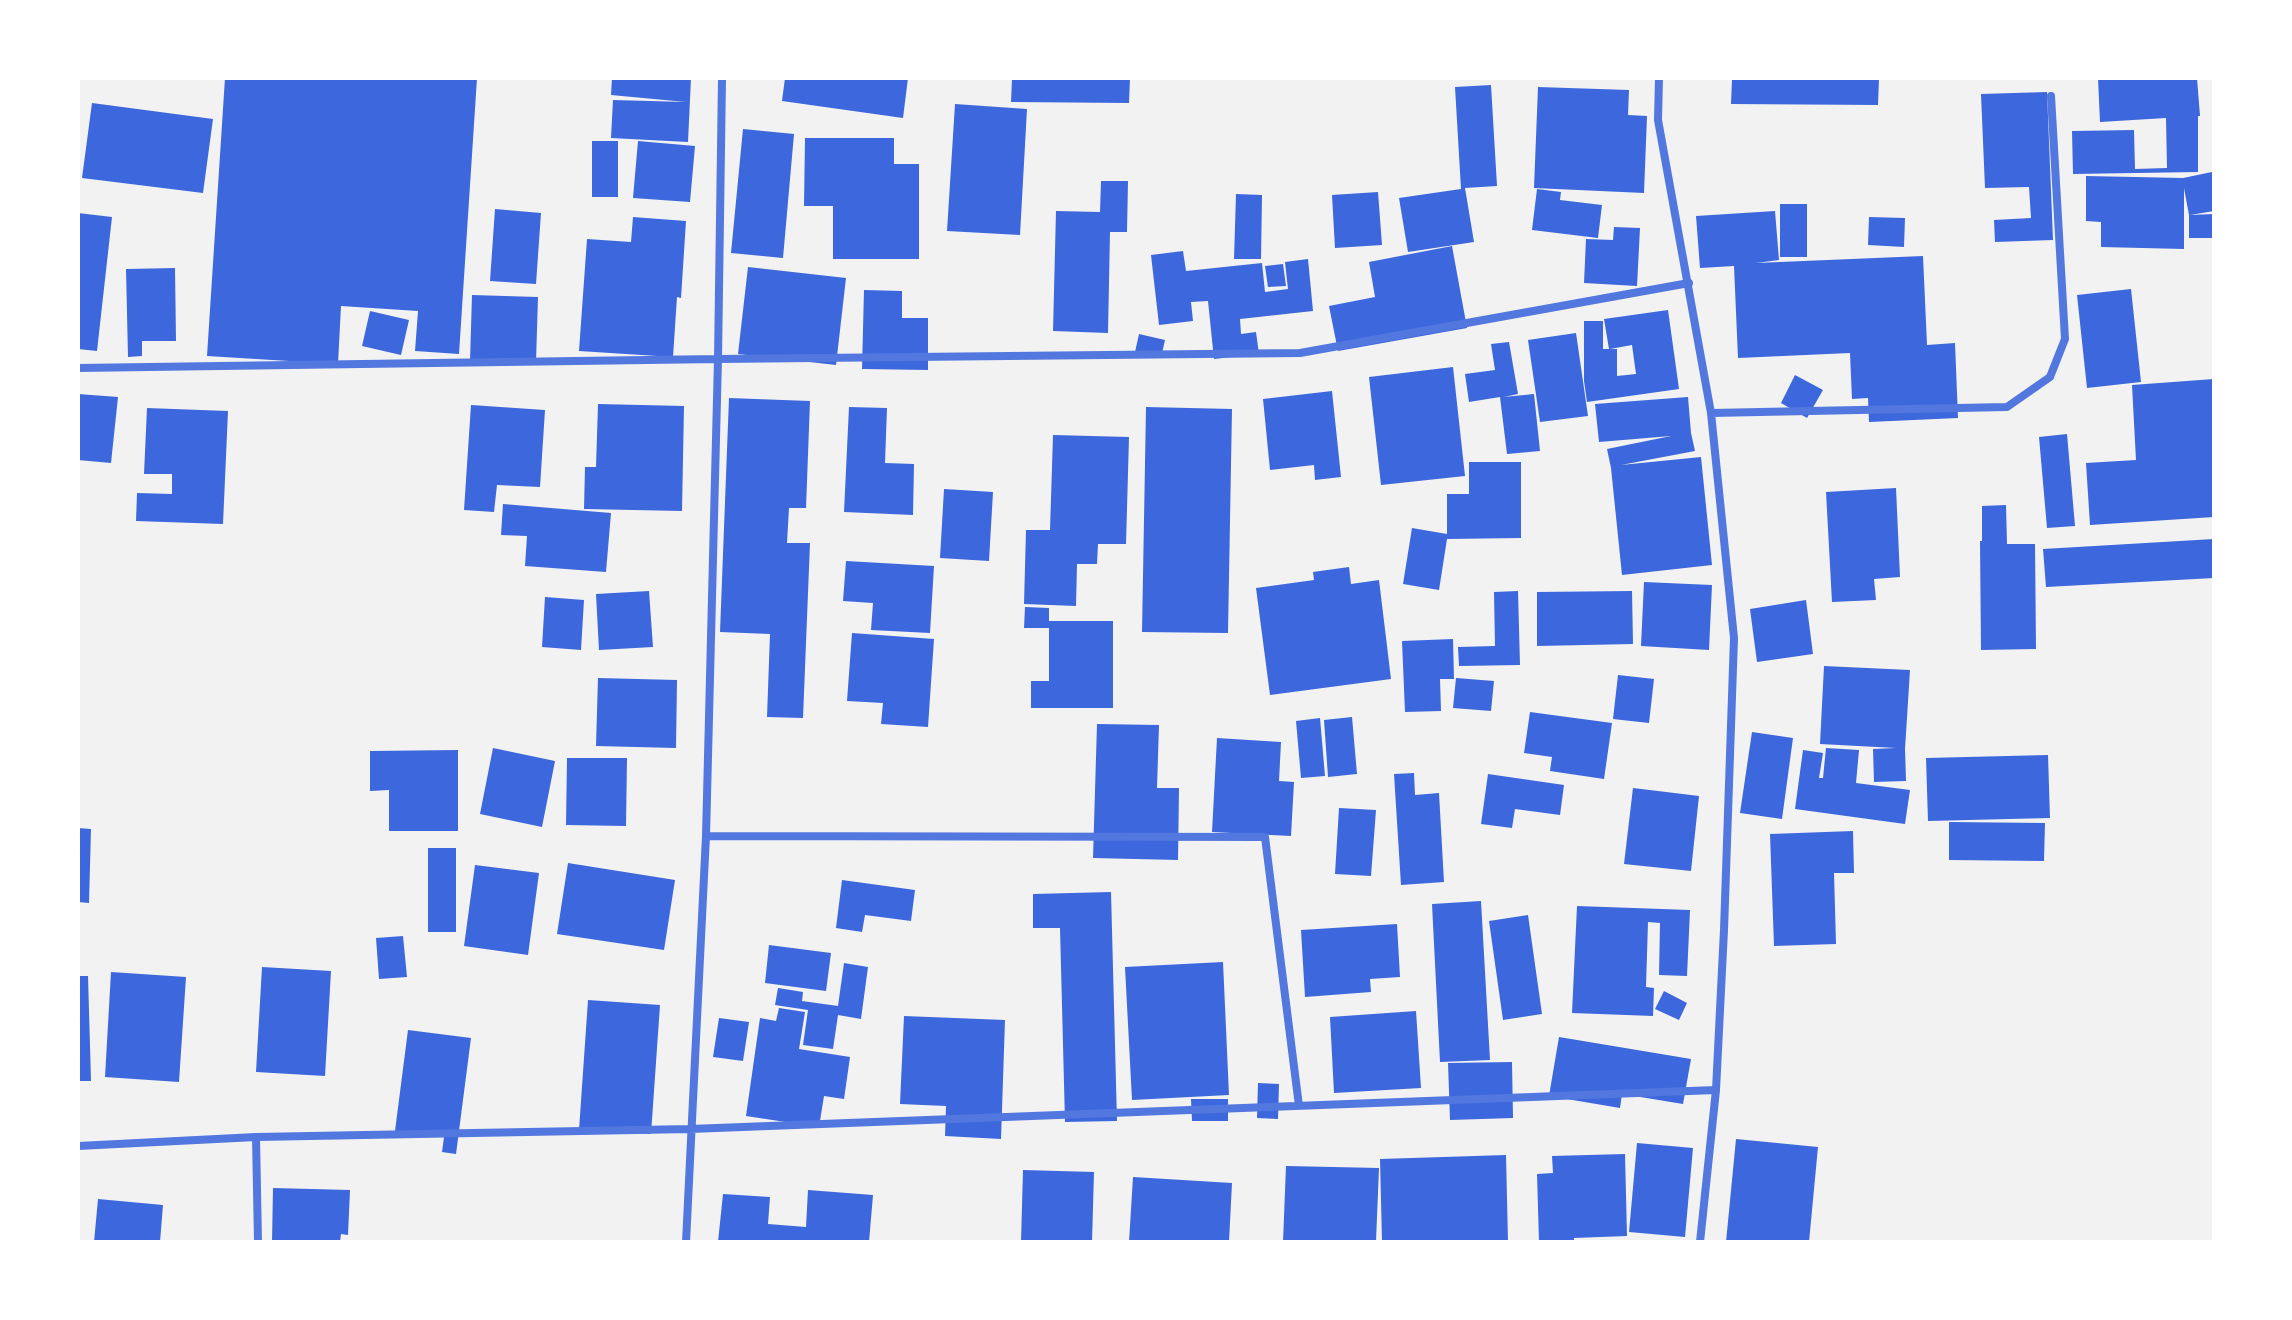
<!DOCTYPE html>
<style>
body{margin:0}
#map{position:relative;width:2292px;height:1320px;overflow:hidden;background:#f2f2f2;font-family:"Playfair Display",serif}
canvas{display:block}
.frame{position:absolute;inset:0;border:80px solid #fff;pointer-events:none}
</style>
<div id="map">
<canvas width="2292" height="1320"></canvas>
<div class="frame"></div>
</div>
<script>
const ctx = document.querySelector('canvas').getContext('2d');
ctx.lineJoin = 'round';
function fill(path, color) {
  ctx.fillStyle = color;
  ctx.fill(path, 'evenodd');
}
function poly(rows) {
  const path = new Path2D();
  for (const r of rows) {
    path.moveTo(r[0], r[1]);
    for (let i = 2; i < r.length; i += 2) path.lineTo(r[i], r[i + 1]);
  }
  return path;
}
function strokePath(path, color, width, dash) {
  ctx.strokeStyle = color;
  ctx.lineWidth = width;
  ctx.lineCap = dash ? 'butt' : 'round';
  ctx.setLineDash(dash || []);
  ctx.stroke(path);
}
fill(poly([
 [225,78,477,78,459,354,415,351,418,311,341,306,338,364,207,356],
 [612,78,691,78,688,142,611,138,613,100,686,102,611,95],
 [785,78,908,78,903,118,782,101],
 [1012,78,1130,78,1129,103,1011,102],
 [1879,78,1878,105,1731,104,1732,79],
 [2098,78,2197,78,2200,116,2198,116,2198,172,2073,174,2072,131,2134,130,2135,169,2167,168,2166,118,2100,122],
 [1491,85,1497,186,1465,188,1474,242,1408,252,1399,198,1461,189,1455,87],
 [1538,87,1629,90,1628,115,1647,116,1644,193,1534,188],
 [2047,92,2053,240,1995,242,1994,220,2031,218,2029,187,1985,188,1981,94],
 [92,103,213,119,203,193,82,178],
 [955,104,1027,109,1020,235,947,231],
 [743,129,794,134,783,258,731,253],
 [805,138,894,138,894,164,919,164,919,259,833,259,833,206,804,206],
 [592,141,618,141,618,197,592,197],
 [638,141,695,146,690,202,633,198],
 [2212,172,2214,211,2190,215,2214,214,2214,238,2189,238,2189,215,2184,188,2184,249,2101,247,2101,222,2086,221,2086,176,2183,178],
 [1101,181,1128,181,1127,232,1110,232,1108,333,1053,331,1056,211,1100,212],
 [1537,189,1561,192,1560,200,1602,205,1598,238,1532,230],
 [1378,192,1382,245,1335,248,1332,195],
 [1236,194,1262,195,1261,259,1234,259],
 [1780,204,1807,204,1807,257,1780,257],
 [495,209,541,213,536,284,490,281],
 [1775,211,1779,260,1756,263,1923,256,1927,345,1955,343,1958,418,1869,422,1868,398,1852,399,1850,353,1738,358,1734,266,1700,268,1696,216],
 [78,213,112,217,97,351,78,349],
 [633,217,686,221,681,298,677,297,673,357,579,351,587,239,631,242],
 [1869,217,1905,218,1904,247,1868,245],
 [1614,227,1640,228,1637,286,1584,283,1586,239,1613,240],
 [1452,246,1467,328,1338,351,1329,306,1375,297,1369,262],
 [1183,251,1186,271,1262,263,1265,292,1288,289,1285,262,1308,259,1313,311,1240,319,1241,334,1256,332,1259,354,1214,359,1208,301,1191,302,1193,321,1159,325,1151,255],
 [1283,264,1286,286,1268,287,1265,266],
 [748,267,846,278,836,365,738,354],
 [175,268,176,341,142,341,142,356,128,357,126,269],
 [2131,289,2141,382,2087,388,2077,295],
 [864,290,902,291,902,318,928,318,928,370,862,369],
 [472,295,538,297,536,362,470,361],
 [1668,310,1679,389,1587,402,1584,381,1584,321,1603,321,1603,349,1609,349,1604,319],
 [1632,345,1636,374,1617,376,1617,349,1610,349],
 [370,311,409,320,401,355,362,346],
 [1576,333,1588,416,1540,422,1528,340],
 [1139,334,1165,340,1161,358,1135,352],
 [1509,342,1518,394,1504,397,1534,394,1540,451,1507,454,1500,397,1469,402,1465,374,1495,370,1491,344],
 [1453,367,1465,476,1381,485,1369,377],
 [1795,375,1823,390,1807,418,1781,403],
 [2214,379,2214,517,2090,525,2086,463,2136,460,2132,385],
 [1332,391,1341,477,1315,480,1314,465,1270,470,1263,399],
 [78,394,118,397,111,463,78,460],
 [1688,397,1691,433,1695,451,1621,465,1701,457,1712,565,1622,575,1611,468,1607,449,1671,436,1599,442,1595,404],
 [729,398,810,401,806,508,789,508,787,543,810,543,803,718,767,717,770,634,720,632],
 [598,404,684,406,682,511,584,509,585,467,596,467],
 [471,405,545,410,540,487,497,485,494,512,464,510],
 [849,407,887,408,885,463,914,464,913,515,844,512],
 [1146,407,1232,409,1228,633,1142,632],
 [147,408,228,411,223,524,136,521,137,493,172,494,172,474,144,474],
 [2067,434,2075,526,2047,528,2039,437],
 [1053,435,1129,437,1126,544,1098,544,1097,564,1077,564,1076,606,1024,604,1026,530,1050,530],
 [1469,462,1521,462,1521,538,1447,539,1439,590,1403,584,1412,528,1447,534,1447,494,1469,494],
 [1896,488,1900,577,1874,579,1876,600,1832,602,1826,492],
 [944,489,993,492,989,561,940,558],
 [503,504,611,513,606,572,525,566,527,536,501,535],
 [2006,505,2007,544,2035,544,2036,649,1981,650,1980,541,1982,541,1982,506],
 [2214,539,2214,578,2046,587,2043,549],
 [846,561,934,566,930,633,871,630,873,603,843,601],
 [1349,567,1351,584,1379,580,1391,679,1270,695,1256,588,1314,580,1313,572],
 [1644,582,1712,585,1709,650,1641,646],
 [649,591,653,647,599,650,596,594],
 [1518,591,1520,665,1459,666,1458,647,1495,646,1494,592],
 [1632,591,1633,644,1537,646,1537,592],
 [545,597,584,600,581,650,542,647],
 [1806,600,1813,654,1757,662,1750,609],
 [1025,607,1049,608,1049,621,1113,621,1113,708,1031,708,1031,681,1049,681,1049,628,1024,628],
 [852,633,934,639,928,727,881,724,883,703,847,701],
 [1453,639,1454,679,1440,679,1441,711,1405,712,1402,641],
 [1824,666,1910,670,1905,749,1906,781,1874,782,1873,749,1896,748,1820,744],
 [1618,675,1654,679,1649,723,1613,719],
 [598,678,677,680,676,748,596,746],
 [1456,678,1494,681,1491,711,1453,708],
 [1530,712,1612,723,1604,779,1550,771,1552,757,1524,753],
 [1352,717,1357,774,1328,777,1324,720],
 [1320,718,1325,776,1301,778,1296,721],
 [1097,724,1159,725,1157,788,1179,788,1178,860,1093,858],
 [1752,732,1793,738,1782,819,1740,813],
 [1217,738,1281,742,1279,781,1294,782,1291,836,1212,832],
 [493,748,555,761,542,827,480,814],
 [1826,748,1859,750,1856,783,1910,790,1905,824,1795,809,1803,750,1823,753,1819,778,1823,778],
 [458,750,458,831,389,831,389,790,370,791,370,751],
 [2048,755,2050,818,1928,821,1926,758],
 [567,758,627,758,626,826,566,825],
 [1414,773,1415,795,1439,793,1444,882,1401,885,1394,774],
 [1488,774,1564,785,1560,815,1515,809,1512,828,1481,824],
 [1633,788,1699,796,1691,871,1624,864],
 [1339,808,1376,810,1371,876,1335,874],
 [1949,822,2045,823,2044,861,1949,860],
 [78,828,91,829,89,903,78,902],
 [1853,831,1854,873,1834,873,1836,944,1774,946,1770,834],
 [428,848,456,848,456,932,428,932],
 [568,863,675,880,664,950,557,934],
 [475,865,539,873,528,955,464,946],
 [842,880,915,890,911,921,865,915,862,932,836,928],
 [1111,892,1117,1121,1065,1122,1060,928,1033,928,1033,894],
 [1481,901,1490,1060,1440,1062,1432,904],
 [1577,906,1690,910,1687,976,1659,975,1660,923,1648,922,1646,987,1654,988,1653,1016,1572,1013],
 [1528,915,1542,1014,1503,1020,1489,921],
 [1397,924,1400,977,1370,979,1371,992,1305,997,1301,930],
 [403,936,407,977,379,979,376,938],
 [769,945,831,953,826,991,765,983],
 [1223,962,1229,1095,1132,1100,1125,967],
 [844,963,868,967,861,1019,838,1015,833,1049,803,1045,808,1010,775,1005,778,988,803,992,802,1001,838,1006],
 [262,967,331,971,325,1076,256,1072],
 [111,972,186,977,179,1082,105,1077],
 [78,976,88,976,91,1081,78,1081],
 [1664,991,1687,1003,1679,1020,1655,1009],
 [588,1000,660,1005,651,1134,579,1130],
 [779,1008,805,1012,799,1049,850,1057,844,1099,824,1096,819,1127,746,1116,760,1018,776,1021],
 [1416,1011,1421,1088,1334,1093,1330,1017],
 [904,1016,1005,1020,1001,1139,945,1136,946,1106,900,1104],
 [719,1018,749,1022,743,1061,713,1057],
 [408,1030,471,1038,456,1154,442,1152,444,1137,395,1131],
 [1559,1037,1691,1059,1683,1104,1622,1094,1620,1108,1549,1096],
 [1512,1062,1513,1118,1450,1120,1448,1063],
 [1258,1083,1279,1084,1278,1119,1257,1118],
 [1191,1099,1228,1099,1228,1121,1192,1121],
 [1736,1139,1818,1147,1809,1242,1726,1242],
 [1637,1143,1693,1148,1685,1237,1629,1232],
 [1625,1154,1627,1236,1574,1238,1574,1242,1539,1242,1537,1174,1553,1173,1552,1156],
 [1506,1155,1508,1242,1382,1242,1380,1159],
 [1286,1166,1379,1168,1376,1241,1283,1242],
 [1023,1170,1094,1172,1092,1242,1021,1242],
 [1133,1177,1232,1183,1229,1242,1129,1242],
 [273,1188,350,1190,348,1235,341,1234,340,1242,272,1242],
 [808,1190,873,1195,869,1242,718,1242,723,1194,770,1197,768,1224,806,1227],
 [98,1199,163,1205,160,1242,94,1242]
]), '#3d67dc');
strokePath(poly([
 [1659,78,1658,120,1711,413,1734,638,1724,930,1716,1090,1700,1242],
 [78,368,718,359,1300,353,1689,283],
 [1711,413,2007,407,2050,377,2065,339,2051,96],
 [706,836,1265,837,1299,1106],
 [256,1137,258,1242],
 [78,1146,256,1137,690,1129,1716,1090],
 [686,1242,706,836,718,359,722,78]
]), '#5277de', 8);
</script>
